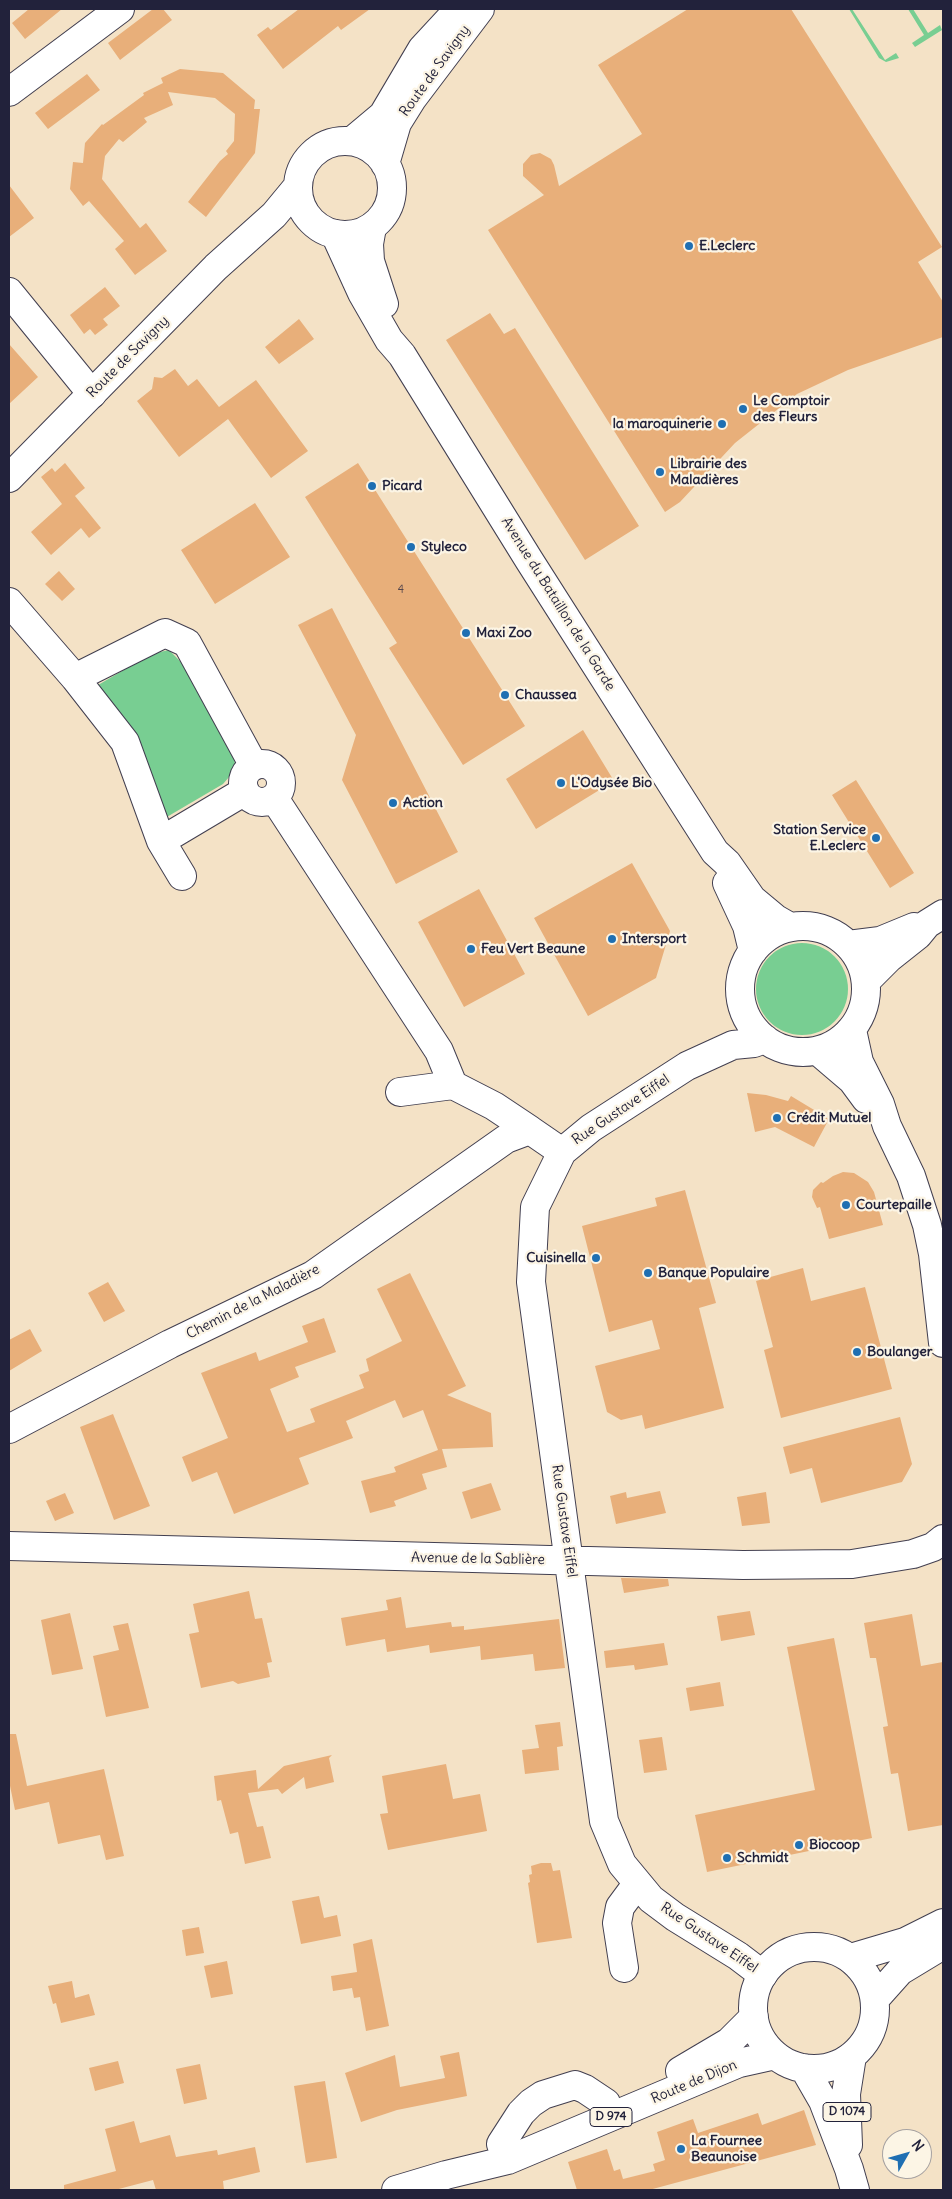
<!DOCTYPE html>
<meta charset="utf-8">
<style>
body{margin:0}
#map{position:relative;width:952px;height:2199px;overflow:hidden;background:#f4e2c6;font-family:Delius,sans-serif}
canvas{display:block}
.frame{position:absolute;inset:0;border:10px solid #22223b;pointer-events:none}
.north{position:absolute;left:882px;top:2129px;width:50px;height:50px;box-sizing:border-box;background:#fcf5e5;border:1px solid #a5a1a1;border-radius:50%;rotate:52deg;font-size:14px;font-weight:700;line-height:20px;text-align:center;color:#22223b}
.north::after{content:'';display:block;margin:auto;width:18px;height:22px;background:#1f6fb2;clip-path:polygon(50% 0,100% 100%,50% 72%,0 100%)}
</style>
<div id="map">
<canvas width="952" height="2199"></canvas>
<div class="frame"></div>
<div class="north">N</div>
</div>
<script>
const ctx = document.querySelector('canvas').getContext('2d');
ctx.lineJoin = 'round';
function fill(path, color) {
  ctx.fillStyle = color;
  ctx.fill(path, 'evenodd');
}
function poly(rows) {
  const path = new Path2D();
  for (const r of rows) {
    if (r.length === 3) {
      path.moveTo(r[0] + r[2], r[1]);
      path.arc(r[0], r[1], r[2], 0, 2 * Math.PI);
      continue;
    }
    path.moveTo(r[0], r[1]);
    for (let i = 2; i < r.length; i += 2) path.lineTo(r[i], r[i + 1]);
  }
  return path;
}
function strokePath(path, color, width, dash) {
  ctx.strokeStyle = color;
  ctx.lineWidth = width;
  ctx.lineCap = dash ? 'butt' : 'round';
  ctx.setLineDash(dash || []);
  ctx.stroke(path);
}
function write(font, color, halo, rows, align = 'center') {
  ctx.font = font + ' Delius,sans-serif';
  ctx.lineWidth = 4.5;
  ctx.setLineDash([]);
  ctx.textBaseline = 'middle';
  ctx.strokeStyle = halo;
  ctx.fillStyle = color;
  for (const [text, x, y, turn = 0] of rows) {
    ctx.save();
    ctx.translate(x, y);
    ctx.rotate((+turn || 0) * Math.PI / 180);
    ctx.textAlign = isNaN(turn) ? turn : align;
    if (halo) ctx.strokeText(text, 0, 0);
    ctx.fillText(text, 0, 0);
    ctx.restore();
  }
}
fill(poly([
 [849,9,852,9,885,60,896,53,899,58,886,62,879,58],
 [908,9,913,9,928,33,940,25,942,30,915,47,912,43,924,35],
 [169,650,183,664,232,747,236,769,223,784,160,821,93,688,151,654],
 [802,989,46]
]), '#78ce92');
fill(poly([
 [29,9,62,9,25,39,12,23],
 [153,9,163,9,172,20,120,60,108,43],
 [299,9,370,9,341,30,338,26,283,69,257,35,268,27,271,30],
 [688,9,791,9,942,247,918,262,943,302,943,337,848,370,797,394,735,443,680,502,665,512,488,230,544,195,523,176,523,164,531,155,540,153,551,159,554,165,559,186,642,134,598,65],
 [180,69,223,73,255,100,254,109,260,109,255,153,206,217,188,202,220,161,228,154,226,151,234,141,235,114,215,98,168,92,173,105,144,118,147,122,123,142,119,139,105,156,102,179,140,228,146,223,167,251,135,275,115,249,124,241,89,201,83,206,70,189,73,162,83,163,85,143,102,124,103,125,144,95,143,93,163,83,161,78],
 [87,74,100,90,48,129,35,113],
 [9,185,34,218,9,237],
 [105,287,120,306,103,319,108,325,95,335,90,329,84,334,70,315],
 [490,313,504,334,515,328,639,526,585,560,446,340],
 [299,319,314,339,279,364,265,347],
 [9,344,38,377,9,404],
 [175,369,188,386,197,379,219,407,256,380,308,451,271,478,228,419,179,457,137,401,152,389,154,377,162,378],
 [65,463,85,488,75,496,101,528,89,538,81,528,51,555,31,532,62,504,41,477,52,468,55,472],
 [358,463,525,726,463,765,389,648,397,643,305,497],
 [255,503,290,557,215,604,181,550],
 [59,571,75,589,62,601,45,584],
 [332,608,458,852,396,884,342,780,356,735,298,625],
 [583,730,614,781,536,829,506,779],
 [856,780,914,873,890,888,832,795],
 [632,863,670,931,656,978,588,1016,534,918],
 [479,889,525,974,464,1007,418,922],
 [747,1093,766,1095,788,1101,791,1096,829,1119,814,1147,775,1127,755,1132],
 [843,1172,854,1173,868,1182,874,1192,883,1225,829,1239,820,1207,817,1208,812,1197,813,1190,821,1182,823,1183,833,1176],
 [685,1190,716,1303,699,1308,724,1408,645,1429,642,1415,621,1420,607,1412,595,1366,660,1349,652,1320,609,1332,582,1226,657,1206,655,1198],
 [803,1268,811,1301,865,1287,892,1389,781,1418,764,1350,773,1347,756,1281],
 [410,1273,466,1386,447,1395,491,1413,493,1447,442,1449,447,1467,422,1474,427,1489,394,1501,396,1506,370,1513,361,1481,396,1472,394,1467,438,1450,423,1410,403,1418,395,1400,346,1421,353,1438,299,1458,309,1484,234,1514,217,1472,192,1482,182,1457,228,1438,201,1373,256,1352,259,1361,308,1342,302,1326,324,1318,336,1352,295,1367,299,1377,270,1389,287,1432,315,1422,310,1409,364,1388,359,1375,369,1371,366,1359,402,1341,377,1289],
 [108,1282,125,1311,104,1322,88,1293],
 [30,1329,42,1351,9,1371,9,1340],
 [113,1414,150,1506,114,1520,80,1427],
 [900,1417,912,1464,902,1482,821,1503,812,1468,790,1474,783,1447],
 [491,1483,501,1510,471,1519,462,1492],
 [660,1491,666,1513,616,1524,610,1496,626,1492,627,1498],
 [766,1492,770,1523,742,1526,737,1497],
 [65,1493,74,1513,55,1521,46,1501],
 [621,1578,668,1579,669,1586,624,1593],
 [249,1591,255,1619,262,1618,272,1662,267,1663,270,1677,238,1684,233,1681,201,1688,189,1634,199,1632,193,1604],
 [401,1597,406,1628,451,1622,452,1627,464,1626,464,1630,559,1619,565,1668,535,1671,533,1654,481,1660,480,1646,430,1653,429,1645,387,1652,385,1639,346,1646,341,1618,388,1610,386,1600],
 [750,1611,755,1635,721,1641,717,1616],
 [70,1613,83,1669,52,1675,41,1620],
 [912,1614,921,1666,943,1662,943,1825,908,1831,898,1773,891,1774,883,1727,888,1726,876,1658,870,1658,864,1623],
 [128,1623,149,1708,106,1717,93,1656,119,1650,113,1626],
 [834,1638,872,1838,707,1872,695,1815,815,1790,787,1647],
 [664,1643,668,1665,635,1670,634,1665,606,1668,604,1651],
 [720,1682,724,1706,690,1711,686,1688],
 [560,1722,563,1746,557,1747,559,1770,525,1774,522,1750,539,1748,535,1725],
 [9,1734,16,1734,27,1786,104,1769,124,1856,106,1860,100,1835,58,1844,49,1802,15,1810,9,1781],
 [662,1737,667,1770,644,1773,639,1740],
 [332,1755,329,1758,334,1782,306,1789,304,1777,282,1794,278,1789,248,1793,257,1827,263,1826,271,1858,245,1864,238,1832,230,1834,221,1800,217,1801,214,1776,256,1770,258,1789,284,1766],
 [446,1764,453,1799,480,1794,487,1831,388,1850,380,1814,388,1813,382,1776],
 [541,1863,551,1863,553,1871,560,1870,572,1938,537,1943,528,1883,530,1882,529,1875,532,1874,531,1866],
 [319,1896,324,1918,337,1915,341,1936,301,1944,292,1901],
 [199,1927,204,1953,186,1956,182,1930],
 [372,1939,389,2026,366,2031,360,1997,354,1998,352,1988,333,1991,331,1976,357,1972,353,1944],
 [227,1961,233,1994,211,1998,204,1966],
 [72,1981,75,1998,89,1994,95,2015,61,2023,56,2003,53,2004,48,1986],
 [459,2052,467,2096,397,2110,361,2122,345,2073,395,2055,400,2087,445,2078,440,2056],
 [118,2061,124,2083,95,2091,89,2068],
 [200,2064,207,2099,184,2104,176,2069],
 [325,2081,337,2158,306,2163,294,2086],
 [804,2110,816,2145,649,2190,577,2190,568,2162,607,2149,614,2171,620,2169,623,2179,655,2171,653,2164,665,2160,657,2132,693,2119,698,2133,758,2113,762,2125],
 [134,2121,140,2143,170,2135,176,2157,217,2150,218,2155,255,2147,260,2172,223,2181,224,2190,156,2190,153,2180,115,2190,64,2190,64,2185,116,2171,105,2129]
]), '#e8af7a');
const minor = poly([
 [9,92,120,9],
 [372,227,369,244,370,261,384,304],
 [335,234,362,293,389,340,402,355,529,560,715,852,727,863,752,899,776,919,790,927],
 [9,292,92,394],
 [9,602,75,678,165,633,187,643,254,766],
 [75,678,125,742,161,841,182,876],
 [262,783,19],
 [274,798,439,1051,453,1085,494,1106,530,1130],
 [161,841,245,791],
 [727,883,747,926,753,951],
 [803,989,63],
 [848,945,880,941,914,927],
 [866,981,889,958,918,935,927,924,943,914],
 [852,1030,859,1062,880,1104,887,1126,911,1176,927,1225,933,1254,943,1343],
 [818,1051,852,1080,866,1099],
 [400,1092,453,1085],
 [9,1429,170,1344,313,1275,506,1139,530,1130,562,1152],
 [9,1546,743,1565,852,1564,913,1554,933,1547,943,1539],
 [624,1968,617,1923,620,1907,637,1884],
 [763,1975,738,1956,675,1917,651,1899,622,1864,604,1821,531,1282,535,1207,562,1152,591,1128,687,1066,733,1045,754,1043,765,1039],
 [501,2144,521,2113,531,2103,543,2095,575,2085,585,2089,606,2103]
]);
const major = poly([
 [352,141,383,115,422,49,459,9],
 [345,188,47],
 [385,164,397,123,412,99,480,9],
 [9,478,216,267,274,215,298,186],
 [814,2008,61],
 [851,1958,905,1942,943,1923],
 [875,1999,900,1971,943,1945],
 [804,2068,823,2101,849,2169,855,2190],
 [680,2071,729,2042,754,2017],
 [848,2145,846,2094,852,2056],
 [396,2190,446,2175,508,2160,739,2063,775,2055]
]);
strokePath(minor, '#423f50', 30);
strokePath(major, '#423f50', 30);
strokePath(minor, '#fff', 28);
strokePath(major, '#fff', 28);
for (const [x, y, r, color] of [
 [689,246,5,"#1f6fb2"],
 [743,409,5,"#1f6fb2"],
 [722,424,5,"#1f6fb2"],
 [660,472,5,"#1f6fb2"],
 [372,486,5,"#1f6fb2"],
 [411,547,5,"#1f6fb2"],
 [466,633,5,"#1f6fb2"],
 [505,695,5,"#1f6fb2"],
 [561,783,5,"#1f6fb2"],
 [393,803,5,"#1f6fb2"],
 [876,838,5,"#1f6fb2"],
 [612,939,5,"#1f6fb2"],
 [471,949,5,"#1f6fb2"],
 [777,1118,5,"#1f6fb2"],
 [846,1205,5,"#1f6fb2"],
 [596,1258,5,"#1f6fb2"],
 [648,1273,5,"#1f6fb2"],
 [857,1352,5,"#1f6fb2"],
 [799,1845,5,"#1f6fb2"],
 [727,1858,5,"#1f6fb2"],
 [681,2149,5,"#1f6fb2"]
]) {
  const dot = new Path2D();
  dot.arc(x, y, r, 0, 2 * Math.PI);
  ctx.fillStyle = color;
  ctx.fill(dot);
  strokePath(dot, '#fcf5e5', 2);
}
write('11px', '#54454b', null, [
 ["4",401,590]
]);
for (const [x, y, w] of [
 [847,2112,48],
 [611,2117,42]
]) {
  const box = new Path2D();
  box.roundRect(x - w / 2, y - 9.5, w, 19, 4);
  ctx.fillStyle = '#fcf5e5';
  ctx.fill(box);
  strokePath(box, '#22223b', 1);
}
write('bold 12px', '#22223b', null, [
 ["D 1074",847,2112],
 ["D 974",611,2117]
]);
write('14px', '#22223b', '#fcf5e5', [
 ["Route de Savigny",435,71,-54],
 ["Route de Savigny",128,357,-45],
 ["Avenue du Bataillon de la Garde",558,604,58],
 ["Rue Gustave Eiffel",621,1110,-34],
 ["Chemin de la Maladière",253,1302,-27],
 ["Rue Gustave Eiffel",564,1521,82],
 ["Avenue de la Sablière",478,1559,1],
 ["Rue Gustave Eiffel",709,1938,34],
 ["Route de Dijon",694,2082,-23]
]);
write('bold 14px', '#22223b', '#fcf5e5', [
 ["E.Leclerc",699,246],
 ["Le Comptoir",753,401],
 ["des Fleurs",753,417],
 ["la maroquinerie",712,424,"right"],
 ["Librairie des",670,464],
 ["Maladières",670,480],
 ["Picard",382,486],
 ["Styleco",421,547],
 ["Maxi Zoo",476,633],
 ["Chaussea",515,695],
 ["L'Odysée Bio",571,783],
 ["Action",403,803],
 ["Station Service",866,830,"right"],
 ["E.Leclerc",866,846,"right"],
 ["Intersport",622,939],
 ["Feu Vert Beaune",481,949],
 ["Crédit Mutuel",787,1118],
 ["Courtepaille",856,1205],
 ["Cuisinella",586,1258,"right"],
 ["Banque Populaire",658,1273],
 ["Boulanger",867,1352],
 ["Biocoop",809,1845],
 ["Schmidt",737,1858],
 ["La Fournee",691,2141],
 ["Beaunoise",691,2157]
], 'left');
</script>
